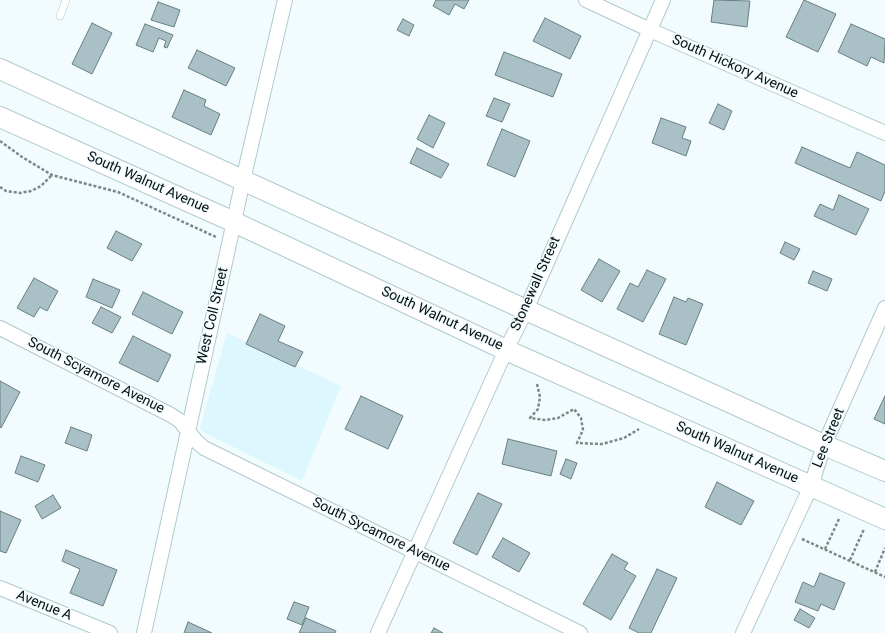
<!DOCTYPE html>
<style>
body{margin:0}
canvas{display:block;background:#f2fcfe}
</style>
<canvas width="885" height="633"></canvas>
<script>
const ctx = document.querySelector('canvas').getContext('2d');
ctx.lineJoin = 'round';
function fill(path, color) {
  ctx.fillStyle = color;
  ctx.fill(path, 'evenodd');
}
function poly(rows) {
  const path = new Path2D();
  for (const r of rows) {
    path.moveTo(r[0], r[1]);
    for (let i = 2; i < r.length; i += 2) path.lineTo(r[i], r[i + 1]);
  }
  return path;
}
function strokePath(path, color, width, dash) {
  ctx.strokeStyle = color;
  ctx.lineWidth = width;
  ctx.lineCap = dash ? 'butt' : 'round';
  ctx.setLineDash(dash || []);
  ctx.stroke(path);
}
function write(font, color, halo, rows, align = 'center') {
  ctx.font = font + ' Roboto,sans-serif';
  ctx.lineWidth = 3;
  ctx.setLineDash([]);
  ctx.textBaseline = 'middle';
  ctx.strokeStyle = halo;
  ctx.fillStyle = color;
  for (const [text, x, y, turn = 0] of rows) {
    ctx.save();
    ctx.translate(x, y);
    ctx.rotate((+turn || 0) * Math.PI / 180);
    ctx.textAlign = isNaN(turn) ? turn : align;
    if (halo) ctx.strokeText(text, 0, 0);
    ctx.fillText(text, 0, 0);
    ctx.restore();
  }
}
fill(poly([
 [227,333,341,386,302,481,203,432,200,428]
]), '#dcf7fd');
const building = poly([
 [436,0,469,0,464,9,455,4,449,15,433,6,436,0],
 [714,0,750,1,747,27,711,22,714,0],
 [804,0,836,14,818,52,786,37,804,0],
 [158,2,180,10,174,27,151,20,158,2],
 [545,18,581,36,570,59,533,41,545,18],
 [403,19,414,25,409,36,397,30,403,19],
 [92,23,112,33,92,74,72,64,92,23],
 [145,24,173,35,167,48,164,47,166,41,159,38,153,52,136,45,145,24],
 [851,24,885,39,884,63,871,57,867,66,838,52,851,24],
 [197,50,235,68,226,86,188,68,197,50],
 [504,52,562,74,553,97,495,75,504,52],
 [184,90,206,100,204,106,220,114,211,135,172,117,184,90],
 [494,98,510,104,502,122,486,116,494,98],
 [718,104,732,111,724,130,709,123,718,104],
 [429,115,445,123,433,148,417,139,429,115],
 [661,118,686,127,682,138,691,141,686,156,652,143,661,118],
 [502,129,530,141,515,177,487,165,502,129],
 [802,147,850,168,857,152,885,165,885,191,881,201,795,163,802,147],
 [417,148,449,164,441,178,410,163,417,148],
 [839,195,869,209,856,235,814,216,820,204,833,210,839,195],
 [116,231,142,244,132,261,107,248,116,231],
 [785,242,800,249,794,260,780,253,785,242],
 [599,259,620,271,602,302,581,290,599,259],
 [647,270,666,279,643,322,617,309,630,283,638,287,647,270],
 [813,271,832,279,827,291,808,283,813,271],
 [34,278,58,291,47,311,40,307,34,317,17,308,34,278],
 [93,279,120,290,112,308,86,297,93,279],
 [143,292,183,312,172,334,132,314,143,292],
 [674,297,686,302,688,298,703,304,686,345,659,334,674,297],
 [101,307,121,317,112,333,92,323,101,307],
 [260,314,285,326,278,341,303,352,295,367,246,344,260,314],
 [133,336,171,355,158,382,119,363,133,336],
 [0,381,20,392,1,428,0,427,0,381],
 [361,396,403,416,388,449,345,429,361,396],
 [885,396,885,424,874,419,885,396],
 [71,427,92,435,87,451,65,443,71,427],
 [508,439,557,451,551,476,502,464,508,439],
 [21,456,45,465,38,482,15,473,21,456],
 [566,459,577,463,571,479,560,474,566,459],
 [717,482,754,501,741,525,705,507,717,482],
 [478,493,502,504,477,555,453,543,478,493],
 [53,495,61,508,42,519,35,506,53,495],
 [0,511,21,520,6,553,0,551,0,511],
 [503,538,530,553,519,572,492,557,503,538],
 [66,550,117,570,103,606,70,593,80,569,62,561,66,550],
 [612,554,628,563,624,569,636,576,611,620,583,604,612,554],
 [657,569,677,578,651,633,639,633,629,628,657,569],
 [820,573,845,583,834,610,821,604,818,611,795,602,803,582,814,587,820,573],
 [294,602,309,607,302,625,287,619,294,602],
 [800,609,815,618,809,628,794,620,800,609],
 [306,618,336,631,335,633,299,633,306,618],
 [188,622,212,633,184,633,188,622],
 [434,628,443,633,431,633,434,628]
]);
fill(building, '#a9c1c6');
strokePath(building, '#687f83', 1);
const lane = poly([
 [60,16,66,0]
]);
const street = poly([
 [586,0,650,30,885,133],
 [0,328,171,415,180,421,196,441,204,448,580,633],
 [0,588,110,633],
 [144,633,243,180,285,0],
 [378,633,506,350,526,310,663,0],
 [743,633,811,486,824,445,885,308]
]);
const secondary = poly([
 [0,69,526,310,824,445,885,471],
 [0,117,234,222,506,350,885,519]
]);
strokePath(lane, '#b1c9ce', 8);
strokePath(street, '#b1c9ce', 16);
strokePath(secondary, '#b1c9ce', 22);
strokePath(poly([
 [0,141,22,157,52,175,118,192,216,237],
 [0,187,6,191,20,193,31,191,41,186,52,175],
 [537,384,540,397,538,409,530,418,545,420,558,418,574,409,581,418,583,430,577,443,602,444,624,438,639,429],
 [802,539,885,577],
 [825,549,839,519],
 [850,560,864,529],
 [875,572,885,548]
]), '#7d8788', 2.5, [3, 2]);
strokePath(lane, '#fff', 7);
strokePath(street, '#fff', 14);
strokePath(secondary, '#fff', 20);
write('14px', '#060f10', '#f2fcfe', [
 ["South Hickory Avenue",735,67,24],
 ["South Walnut Avenue",148,183,24],
 ["Stonewall Street",536,284,-66],
 ["West Coll Street",213,316,-77],
 ["South Walnut Avenue",442,319,25],
 ["South Scyamore Avenue",96,376,27],
 ["Lee Street",829,438,-68],
 ["South Walnut Avenue",737,453,24],
 ["South Sycamore Avenue",381,535,26],
 ["Avenue A",44,606,22]
]);
</script>
